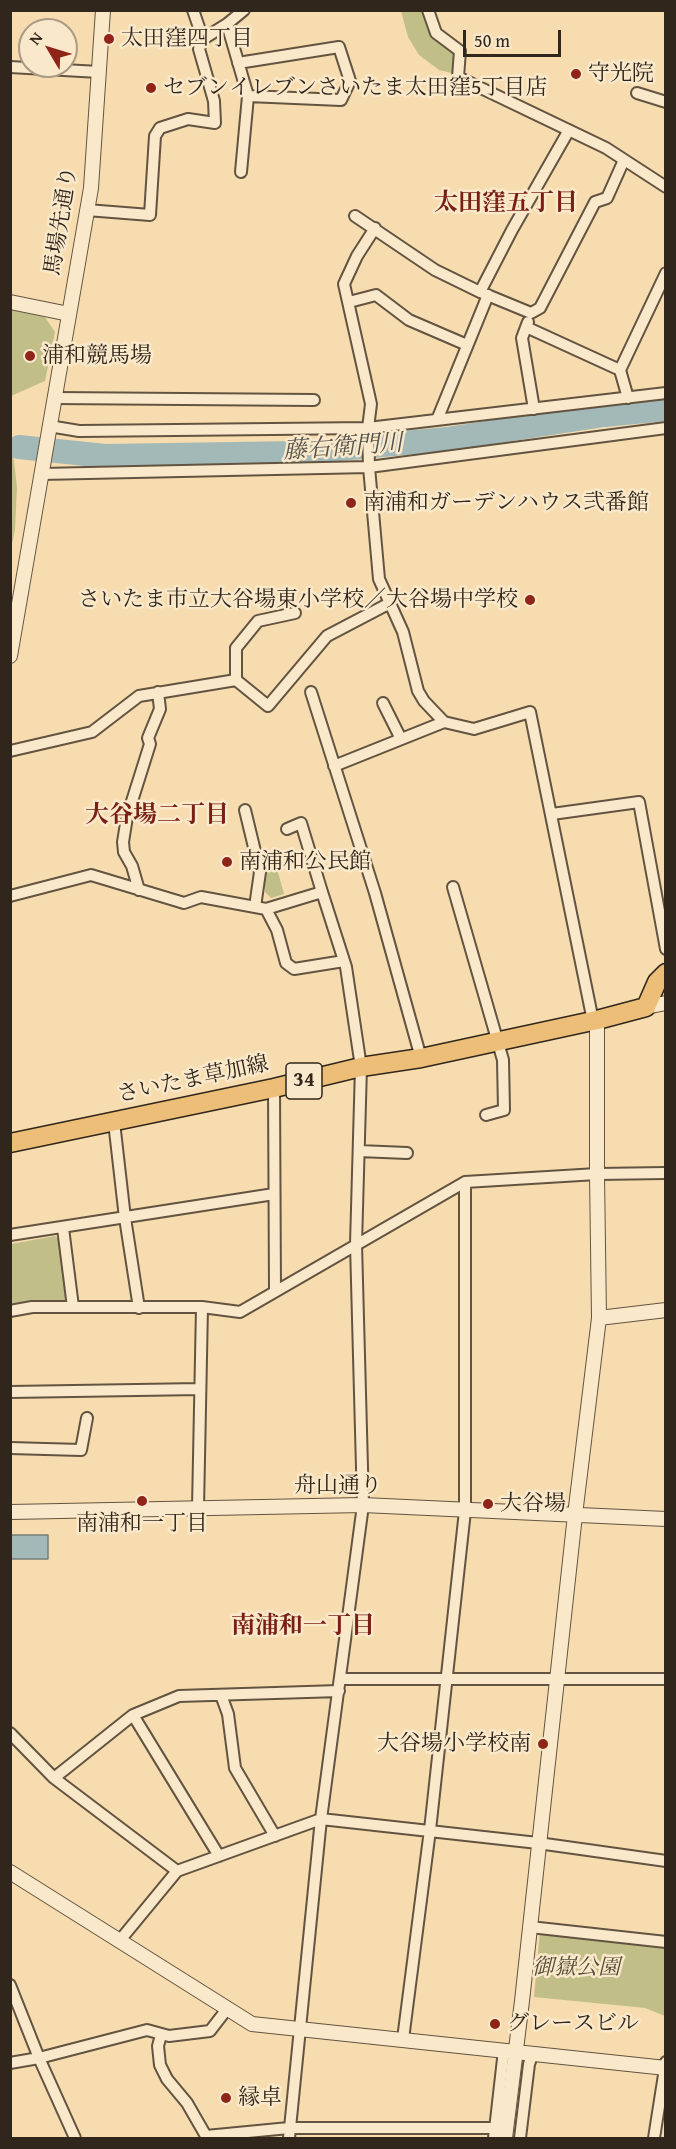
<!DOCTYPE html>
<meta charset="utf-8">
<style>
body{margin:0}
#map{position:relative;width:676px;height:2149px;overflow:hidden;background:#f7dcaf;font-family:"Gentium Book Plus",serif}
canvas{display:block}
.frame{position:absolute;inset:0;border:12px solid #30261b;pointer-events:none}
.north{position:absolute;left:18px;top:18px;width:60px;height:60px;box-sizing:border-box;background:#fae8cb;border:2px solid #a99a85;border-radius:50%;rotate:308deg;font-size:16px;font-weight:700;line-height:24px;text-align:center;color:#30261b}
.north::after{content:'';display:block;margin:auto;width:21px;height:27px;background:#8f2418;clip-path:polygon(50% 0,100% 100%,50% 72%,0 100%)}
.scale{position:absolute;left:463px;top:30px;width:98px;height:27px;box-sizing:border-box;border:3px solid #30261b;border-top:0;padding-left:8px;font-size:18px;line-height:21px;white-space:nowrap;color:#30261b;-webkit-text-stroke:4px #fae8cb;paint-order:stroke}
</style>
<div id="map">
<canvas width="676" height="2149"></canvas>
<div class="frame"></div>
<div class="north">N</div>
<div class="scale">50 m</div>
</div>
<script>
const ctx = document.querySelector('canvas').getContext('2d');
ctx.lineJoin = 'round';
function fill(path, color) {
  ctx.fillStyle = color;
  ctx.fill(path, 'evenodd');
}
function poly(rows) {
  const path = new Path2D();
  for (const r of rows) {
    path.moveTo(r[0], r[1]);
    for (let i = 2; i < r.length; i += 2) path.lineTo(r[i], r[i + 1]);
  }
  return path;
}
function strokePath(path, color, width, dash) {
  ctx.strokeStyle = color;
  ctx.lineWidth = width;
  ctx.lineCap = dash ? 'butt' : 'round';
  ctx.setLineDash(dash || []);
  ctx.stroke(path);
}
function write(font, color, halo, rows, align = 'center') {
  ctx.font = font + ' "Gentium Book Plus","Noto Serif JP",serif';
  ctx.lineWidth = 5;
  ctx.setLineDash([]);
  ctx.textBaseline = 'middle';
  ctx.strokeStyle = halo;
  ctx.fillStyle = color;
  for (const [text, x, y, turn = 0] of rows) {
    ctx.save();
    ctx.translate(x, y);
    ctx.rotate((+turn || 0) * Math.PI / 180);
    ctx.textAlign = isNaN(turn) ? turn : align;
    if (halo) ctx.strokeText(text, 0, 0);
    ctx.fillText(text, 0, 0);
    ctx.restore();
  }
}
fill(poly([
 [401,11,424,11,432,34,454,54,452,73,439,70,419,55,408,37],
 [11,309,45,317,55,332,45,381,11,396],
 [11,436,17,487,15,530,11,549],
 [274,858,284,894,271,898,265,892,264,874,262,861],
 [55,1236,58,1238,67,1299,64,1302,33,1301,11,1305,11,1244],
 [540,1931,665,1945,665,2016,645,2008,534,1997]
]), '#c1bf87');
const water = poly([
 [10,1535,48,1535,48,1559,11,1559,10,1535]
]);
fill(water, '#a2b9b7');
strokePath(water, '#747e79', 1.5);
strokePath(poly([
 [19,447,105,456,297,453,447,439,604,415,666,409]
]), '#a2b9b7', 24);
const minor = poly([
 [428,10,436,33,460,51,458,77,606,148,666,187],
 [227,24,248,96,241,172],
 [203,39,227,24,244,10],
 [238,63,339,47,350,81,341,100,248,96],
 [10,67,99,72],
 [637,93,666,102],
 [87,210,150,215,155,136,160,128,188,119,215,123,214,101,199,49,203,39,193,10],
 [355,216,435,270,480,292,531,313,540,308,595,202,607,198,624,160],
 [375,228,357,256,344,284,371,404,368,428,369,467,379,579,403,632,418,691,424,701,444,722,474,729,530,712,593,1021],
 [480,292,512,230,569,130],
 [349,302,376,295,409,320,467,345],
 [528,322,522,338,534,409],
 [526,327,620,370],
 [54,398,314,400],
 [628,398,620,370,666,273],
 [437,420,488,295],
 [49,426,79,431,368,428,666,393],
 [41,474,369,467,666,428],
 [295,613,258,621,236,648,236,680,268,706,327,636,390,603],
 [311,692,375,893,421,1058],
 [383,703,401,739],
 [10,751,92,732,139,696,236,680],
 [334,766,444,722],
 [245,810,260,872,255,907],
 [552,814,639,802,666,949],
 [287,829,301,823,322,892],
 [453,887,503,1060,504,1110,486,1115],
 [139,890,132,866,124,852,123,842,127,817,150,744,148,738,160,709,158,692],
 [10,896,91,875,184,903,201,897,266,909,322,892,346,967,361,1067,356,1244,363,1505,321,1819,289,2138],
 [266,909,277,930,286,963,294,969,344,961],
 [274,1088,275,1291],
 [114,1122,125,1218,139,1308],
 [359,1151,407,1153],
 [63,1228,73,1307],
 [10,1235,274,1194],
 [10,1311,32,1307,202,1307,240,1312,465,1182,597,1174,666,1173],
 [10,1392,200,1389],
 [10,1448,81,1450,87,1418],
 [198,1508,202,1307],
 [341,1679,666,1679],
 [221,1695,228,1714,235,1768,275,1836],
 [133,1715,219,1856],
 [10,1733,54,1778,177,1871],
 [54,1778,133,1715,179,1696,339,1691],
 [530,1927,666,1942],
 [121,1939,177,1871,321,1819,538,1843,666,1861],
 [10,1985,39,2058,75,2138],
 [161,2035,158,2046,160,2065,167,2079,187,2103,206,2136,289,2128,495,2128],
 [403,2039,430,1830,465,1511,465,1182],
 [10,2063,39,2058,147,2030,169,2036,210,2031,227,2009],
 [494,2138,504,2050],
 [520,2138,529,2064,533,2053],
 [654,2138,666,2062]
]);
const tertiary = poly([
 [10,302,69,314],
 [10,656,91,188,103,10],
 [646,1007,666,1003],
 [599,1318,666,1310],
 [10,1512,363,1505,666,1519],
 [10,1872,252,2024,666,2068],
 [505,2138,522,2001,575,1515,599,1318,597,1174,597,1020]
]);
const primary = poly([
 [10,1143,274,1088,361,1067,421,1058,597,1020,646,1007,657,982,666,973]
]);
strokePath(minor, '#625440', 14);
strokePath(tertiary, '#625440', 16);
strokePath(primary, '#30261b', 21);
strokePath(minor, '#fae8cb', 10);
strokePath(tertiary, '#fae8cb', 14);
strokePath(primary, '#ecbe78', 18);
for (const [x, y, r, color] of [
 [109,39,6,"#8f2418"],
 [576,74,6,"#8f2418"],
 [151,88,6,"#8f2418"],
 [30,356,6,"#8f2418"],
 [351,503,6,"#8f2418"],
 [530,600,6,"#8f2418"],
 [227,862,6,"#8f2418"],
 [142,1501,6,"#8f2418"],
 [488,1504,6,"#8f2418"],
 [543,1744,6,"#8f2418"],
 [495,2024,6,"#8f2418"],
 [226,2098,6,"#8f2418"]
]) {
  const dot = new Path2D();
  dot.arc(x, y, r, 0, 2 * Math.PI);
  ctx.fillStyle = color;
  ctx.fill(dot);
  strokePath(dot, '#fae8cb', 2);
}
for (const [x, y, w] of [
 [304,1081,36]
]) {
  const box = new Path2D();
  box.roundRect(x - w / 2, y - 18, w, 36, 4.5);
  ctx.fillStyle = '#fae8cb';
  ctx.fill(box);
  strokePath(box, '#30261b', 1.5);
}
write('bold 21px', '#30261b', null, [
 ["34",304,1081]
]);
write('22px', '#30261b', '#fae8cb', [
 ["太田窪四丁目",121,39],
 ["守光院",588,74],
 ["セブンイレブンさいたま太田窪5丁目店",163,88],
 ["浦和競馬場",42,356],
 ["南浦和ガーデンハウス弐番館",363,503],
 ["さいたま市立大谷場東小学校／大谷場中学校",518,600,"right"],
 ["南浦和公民館",239,862],
 ["大谷場",500,1504],
 ["南浦和一丁目",142,1524,"center"],
 ["大谷場小学校南",531,1744,"right"],
 ["グレースビル",507,2024],
 ["縁卓",238,2098]
], 'left');
write('22px', '#30261b', '#fae8cb', [
 ["馬場先通り",62,221,-81],
 ["さいたま草加線",193,1080,-12],
 ["舟山通り",338,1486]
]);
write('italic 22px', '#544c36', '#fae8cb', [
 ["御嶽公園",576,1968]
]);
write('bold 24px', '#7a1f14', '#fae8cb', [
 ["太田窪五丁目",506,204],
 ["大谷場二丁目",157,816],
 ["南浦和一丁目",303,1627]
]);
write('italic 24px', '#52524a', '#fae8cb', [
 ["藤右衛門川",343,448,-4]
]);
</script>
